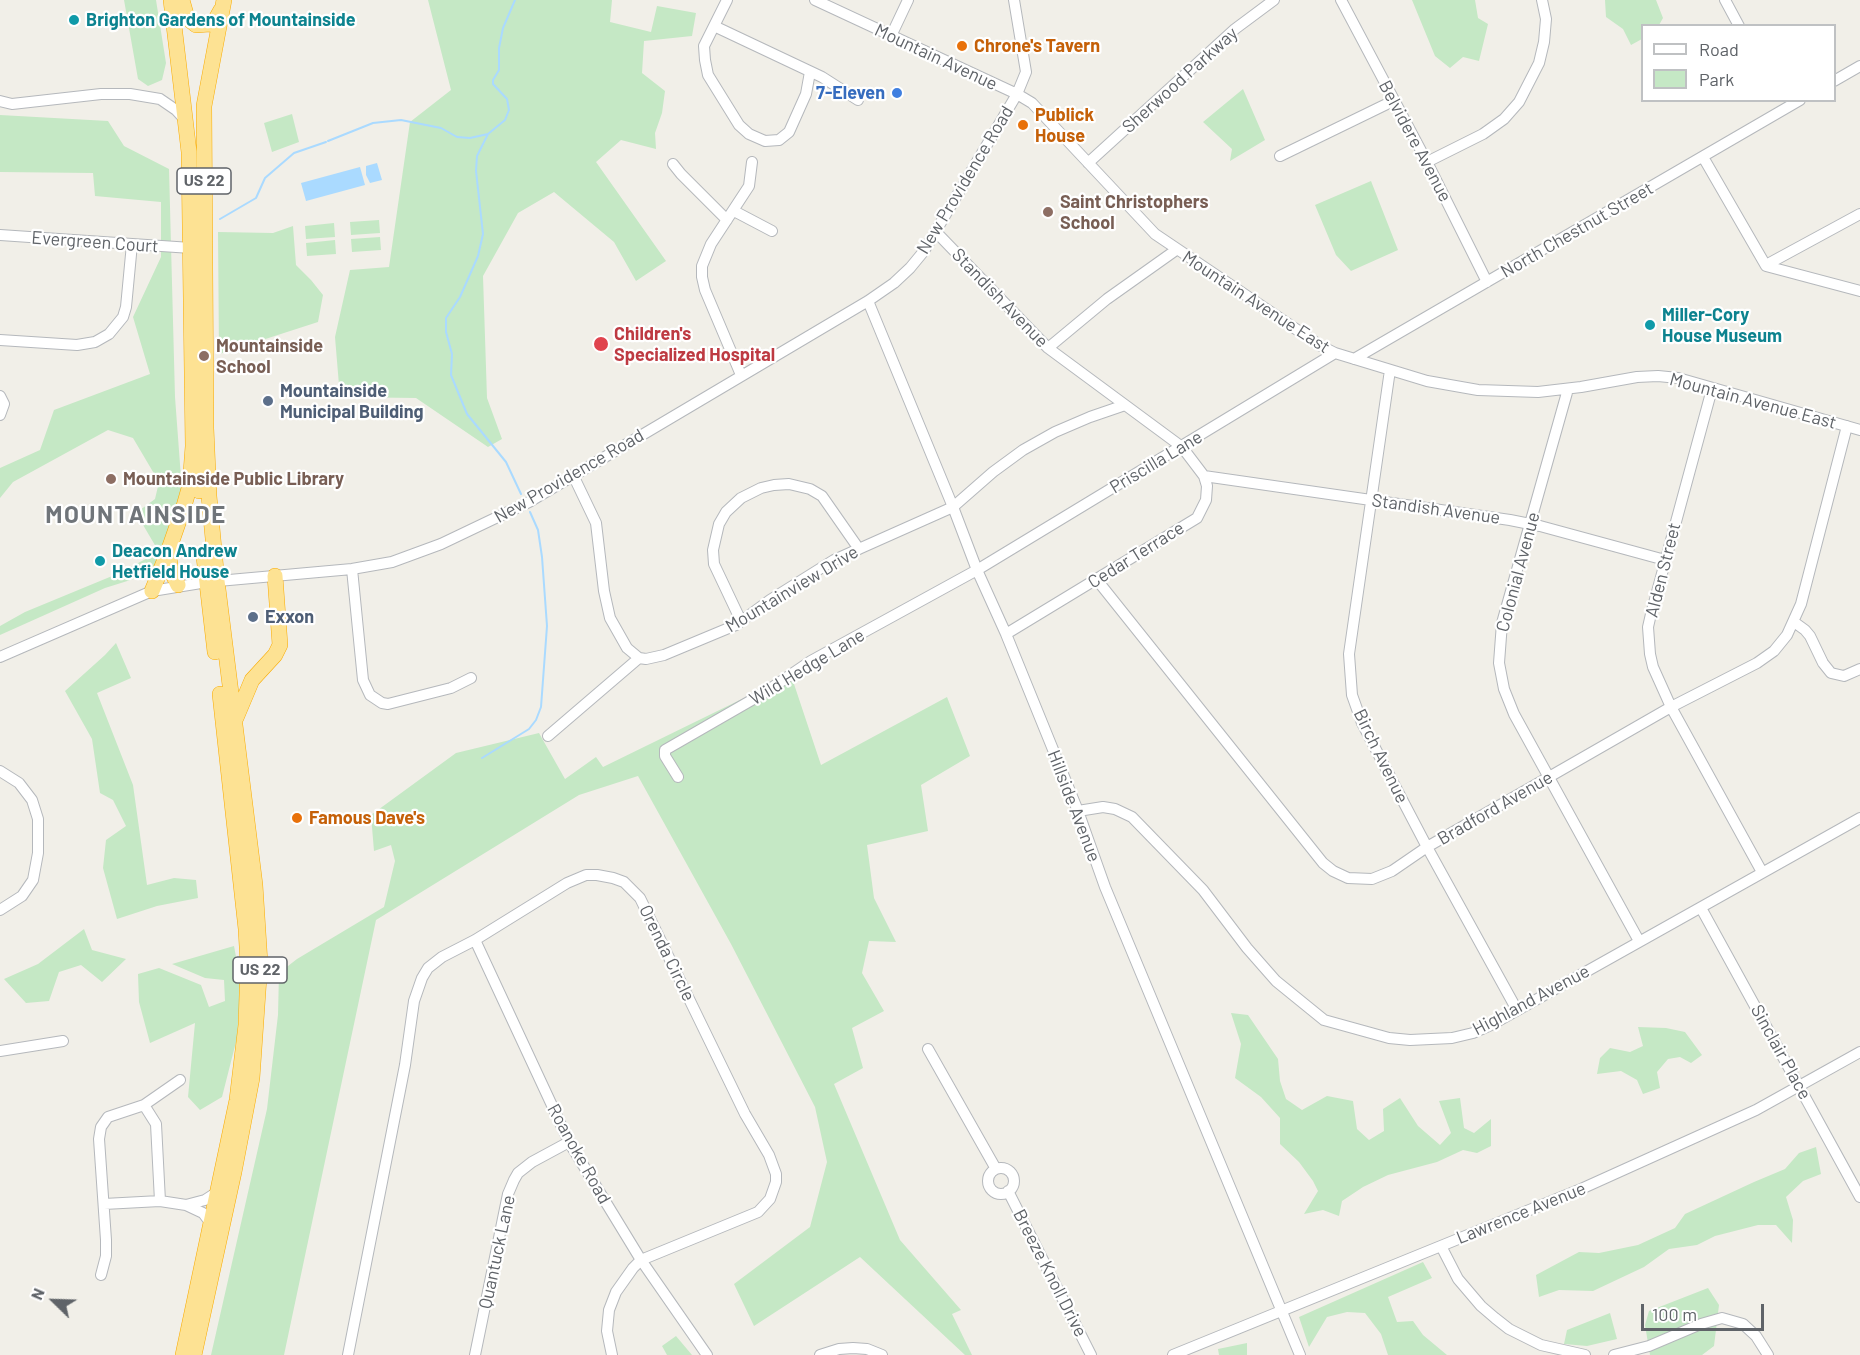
<!DOCTYPE html>
<style>
body{margin:0}
#map{position:relative;width:1860px;height:1355px;overflow:hidden;background:#f1efe8;font-family:Barlow,sans-serif}
canvas{display:block}
.legend{position:absolute;left:1641px;top:24px;width:195px;height:78px;box-sizing:border-box;background:#fff;border:2px solid #bfc1c3;margin:0;padding:8px 10px;list-style:none;font-size:18px;color:#5f6368}
.legend li{display:flex;align-items:center;gap:12px;height:30px}
.legend b{width:30px;border:2px solid #bfc1c3}
.north{position:absolute;left:24px;top:1271px;width:60px;height:60px;-webkit-text-stroke:4px #fff;paint-order:stroke;rotate:293deg;font-size:16px;font-weight:700;line-height:24px;text-align:center;color:#5f6368}
.north::after{content:'';display:block;margin:auto;width:21px;height:27px;background:#5f6368;clip-path:polygon(50% 0,100% 100%,50% 72%,0 100%)}
.scale{position:absolute;left:1641px;top:1304px;width:123px;height:27px;box-sizing:border-box;border:3px solid #5f6368;border-top:0;padding-left:8px;font-size:18px;line-height:21px;white-space:nowrap;color:#5f6368;-webkit-text-stroke:4px #fff;paint-order:stroke}
</style>
<div id="map">
<canvas width="1860" height="1355"></canvas>
<ul class="legend">
<li><b style="height:8px;background:#fff"></b>Road</li>
<li><b style="height:16px;background:#c5e8c5"></b>Park</li>
</ul>
<div class="north">N</div>
<div class="scale">100 m</div>
</div>
<script>
const ctx = document.querySelector('canvas').getContext('2d');
ctx.lineJoin = 'round';
function fill(path, color) {
  ctx.fillStyle = color;
  ctx.fill(path, 'evenodd');
}
function poly(rows) {
  const path = new Path2D();
  for (const r of rows) {
    if (r.length === 3) {
      path.moveTo(r[0] + r[2], r[1]);
      path.arc(r[0], r[1], r[2], 0, 2 * Math.PI);
      continue;
    }
    path.moveTo(r[0], r[1]);
    for (let i = 2; i < r.length; i += 2) path.lineTo(r[i], r[i + 1]);
  }
  return path;
}
function strokePath(path, color, width, dash) {
  ctx.strokeStyle = color;
  ctx.lineWidth = width;
  ctx.lineCap = dash ? 'butt' : 'round';
  ctx.setLineDash(dash || []);
  ctx.stroke(path);
}
function write(font, color, halo, rows, align = 'center') {
  ctx.font = font + ' Barlow,sans-serif';
  ctx.lineWidth = 4.5;
  ctx.setLineDash([]);
  ctx.textBaseline = 'middle';
  ctx.strokeStyle = halo;
  ctx.fillStyle = color;
  for (const [text, x, y, turn = 0] of rows) {
    ctx.save();
    ctx.translate(x, y);
    ctx.rotate((+turn || 0) * Math.PI / 180);
    ctx.textAlign = isNaN(turn) ? turn : align;
    if (halo) ctx.strokeText(text, 0, 0);
    ctx.fillText(text, 0, 0);
    ctx.restore();
  }
}
fill(poly([
 [124,0,156,0,166,63,162,80,148,86,138,79],
 [428,0,612,0,610,22,651,32,657,6,696,13,692,36,644,41,642,73,665,91,662,113,655,133,656,149,621,140,596,162,666,261,636,281,614,242,554,192,518,213,483,276,487,398,502,439,488,447,416,398,340,397,335,337,350,270,389,267,410,122,451,90],
 [1412,0,1475,0,1478,18,1488,24,1479,61,1463,57,1450,68,1435,56],
 [1605,0,1656,0,1663,18,1659,25,1642,26,1642,39,1631,45,1623,29,1606,17],
 [1243,89,1265,140,1230,161,1232,149,1203,122],
 [292,114,299,142,272,152,264,123],
 [0,115,108,121,124,146,169,169,175,397,182,491,156,572,105,588,0,635,0,626,25,612,117,574,159,552,136,513,155,499,159,482,133,438,108,430,13,482,0,498,0,468,40,450,54,410,150,374,133,317,161,257,161,202,95,196,93,173,0,172],
 [1371,181,1398,250,1351,271,1336,255,1315,205],
 [379,220,380,233,351,235,350,222],
 [334,223,335,237,306,239,305,226],
 [293,226,296,265,311,280,323,295,318,322,219,354,218,232,273,233],
 [380,237,381,250,352,252,351,239],
 [335,240,336,254,307,256,306,243],
 [116,643,131,678,97,693,133,785,147,885,174,878,196,880,198,898,157,906,117,919,103,868,106,840,126,826,113,800,100,793,92,739,65,691,105,655],
 [791,675,821,765,947,697,970,756,921,785,928,831,867,845,874,898,896,942,869,941,862,973,884,1011,852,1028,863,1068,834,1084,900,1240,961,1310,952,1314,972,1355,965,1355,860,1257,754,1326,734,1284,810,1227,827,1162,815,1107,731,944,638,776,579,795,376,920,284,1355,211,1355,267,1109,278,1015,279,973,297,959,384,907,395,861,391,845,374,851,371,815,456,753,539,733,565,779,596,757,603,767],
 [84,929,92,950,126,959,102,982,81,965,59,972,49,1001,26,1003,4,979,38,964],
 [234,946,241,984,237,1038,222,1097,200,1110,188,1097,195,1023,150,1043,139,1002,138,974,159,968,201,985,209,1007,225,1001,224,980,205,978,172,964],
 [1231,1013,1248,1015,1278,1059,1280,1081,1286,1099,1302,1110,1327,1096,1353,1101,1357,1129,1369,1140,1384,1131,1383,1109,1400,1098,1418,1126,1440,1145,1451,1133,1439,1101,1460,1098,1464,1128,1474,1133,1491,1119,1491,1146,1477,1153,1463,1150,1437,1162,1388,1175,1363,1187,1342,1201,1339,1216,1323,1210,1304,1214,1318,1191,1313,1181,1299,1162,1280,1144,1280,1118,1261,1097,1235,1078,1241,1044],
 [1638,1027,1666,1028,1685,1032,1702,1055,1691,1063,1680,1057,1668,1059,1657,1072,1660,1088,1643,1094,1637,1080,1621,1071,1597,1074,1600,1058,1610,1048,1630,1052,1643,1046],
 [1816,1147,1821,1174,1803,1181,1786,1197,1793,1220,1792,1243,1776,1225,1758,1225,1715,1236,1697,1245,1669,1249,1644,1267,1593,1291,1559,1290,1539,1297,1536,1275,1579,1252,1599,1253,1638,1245,1675,1228,1685,1214,1754,1182,1785,1169,1799,1153],
 [1423,1262,1432,1278,1388,1297,1397,1322,1413,1321,1423,1335,1447,1355,1388,1355,1381,1334,1365,1313,1347,1312,1327,1317,1309,1347,1299,1317],
 [1708,1288,1719,1305,1714,1346,1702,1355,1650,1355,1645,1325,1649,1311],
 [1610,1313,1617,1339,1587,1346,1564,1344,1567,1330],
 [676,1336,692,1355,667,1355,662,1346],
 [1247,1343,1247,1355,1219,1355,1218,1349]
]), '#c5e8c5');
fill(poly([
 [377,163,382,180,370,183,366,175,366,166],
 [360,167,365,185,306,201,301,183]
]), '#aadaff');
strokePath(poly([
 [515,0,503,28,499,48,499,70,493,80,493,84,507,99,509,110,505,120,488,134,477,156,476,171,483,234,478,256,460,297,446,318,446,332,452,354,451,375,467,414,506,462,521,494],
 [328,141,373,123,401,120,441,128,457,137,470,138,488,134],
 [220,219,256,198,265,178,294,153,326,142],
 [482,758,529,729,536,720,541,707,547,626,542,557,538,530,530,512]
]), '#aadaff', 2);
const minor = poly([
 [727,0,704,46,705,60,708,75,739,125,749,134,765,141,779,140,789,132,806,94,810,72],
 [815,0,1017,94,1032,103,1155,234,1321,346,1335,353,1427,381,1478,390,1538,392,1581,387,1637,377,1658,376,1678,378,1860,430],
 [1341,0,1427,162,1487,282],
 [1725,0,1739,26],
 [714,26,822,77,858,100],
 [891,36,908,0],
 [1834,81,1860,66],
 [0,101,12,104,101,94,130,94,160,99,176,110,186,121],
 [1280,156,1393,101],
 [1703,157,1766,266,1860,291],
 [1427,162,1483,134,1504,119,1519,102,1539,63,1544,42,1546,19,1542,0],
 [1088,163,1235,29,1274,0],
 [673,164,681,174,727,220],
 [734,211,772,231],
 [936,232,1048,348,1182,447,1204,476,1207,486,1206,500,1197,518,1006,634],
 [0,235,191,248],
 [1766,265,1860,214],
 [868,301,953,507,977,570,1006,634,1078,811,1105,887,1300,1355],
 [0,340,77,345,95,342,109,334,123,317,126,307,132,244],
 [1048,348,1107,299,1176,250],
 [1354,359,1800,100],
 [1390,370,1349,654,1352,695,1362,723,1427,847,1517,1010],
 [741,375,705,290,702,277,702,266,711,244,749,186,752,162],
 [1568,389,1502,623,1499,663,1504,689,1514,714,1639,941],
 [1712,389,1651,614,1648,627,1650,654,1653,667,1671,707,1762,872],
 [0,396,4,404,0,415],
 [573,475,596,523,604,591,610,618,627,648,639,658],
 [1204,476,1510,520,1540,526,1665,560],
 [352,569,363,680,370,695,382,703,388,704,451,688,471,678],
 [1097,580,1323,863,1333,871,1348,878,1372,879,1392,871,1427,847,1671,707,1757,663,1774,651,1787,635,1801,604,1847,426],
 [741,621,714,564,713,550,719,524,726,512,741,498,761,488,774,485,789,484,810,489,822,496,859,549],
 [1794,622,1805,630,1810,636,1823,663,1831,673,1844,676,1860,669],
 [0,657,152,591,207,582,352,569,392,562,441,544,529,502,868,301,894,283,910,268,924,251,1017,94,1026,72,1014,0],
 [548,736,639,658,646,659,664,655,736,625,770,600,834,560,953,507,993,472,1023,450,1055,432,1090,417,1125,405],
 [0,771,19,783,32,800,38,819,38,853,33,880,22,896,0,910],
 [678,777,665,756,665,750,764,693,811,661,977,570,1335,353],
 [1078,811,1103,807,1115,809,1132,817,1203,890,1247,948,1276,981,1324,1020,1389,1038,1410,1040,1452,1038,1473,1033,1491,1025,1860,818],
 [1701,908,1860,1197],
 [475,940,569,1142,641,1260,707,1355],
 [928,1049,996,1169],
 [0,1051,63,1041],
 [144,1105,156,1124,160,1201],
 [1001,1181,13],
 [1008,1191,1091,1355],
 [104,1204,160,1201,186,1205,203,1213,212,1225],
 [186,1205,205,1200,219,1191],
 [1441,1246,1458,1279,1481,1306,1495,1318,1509,1329,1541,1345,1585,1355],
 [101,1275,106,1256,106,1240,99,1139,101,1127,108,1117,144,1105,180,1080],
 [348,1355,405,1065,414,1001,422,978,428,968,442,957,475,940,567,883,586,875,597,875,613,878,624,882,640,898,745,1114,769,1155,776,1174,776,1182,770,1199,758,1212,641,1260,633,1268,616,1292,609,1310,607,1331,612,1355],
 [475,1355,508,1194,514,1180,518,1173,532,1162,569,1142],
 [820,1355,839,1349,853,1348,867,1349,882,1355],
 [1173,1355,1581,1189,1756,1110,1860,1052],
 [1614,1355,1649,1346,1701,1324,1722,1318,1743,1324,1756,1336,1768,1355]
]);
const highway = poly([
 [182,0,187,18,196,25,210,24,216,19,221,10],
 [193,446,199,491],
 [168,552,171,570,178,585],
 [204,557,215,652],
 [152,591,168,552,184,506,190,485,193,446,189,152,171,0],
 [236,718,252,680,275,655,280,645,275,576],
 [183,1355,237,1100,246,1025,248,964,246,929,220,694],
 [194,1355,234,1172,252,1078,260,963,255,885,217,581,209,496,206,428,204,106,224,0]
]);
strokePath(minor, '#b5b8bc', 12);
strokePath(highway, '#f9ab00', 16);
strokePath(minor, '#fff', 10);
strokePath(highway, '#fde293', 15);
for (const [x, y, r, color] of [
 [74,20,6,"#0f9aa8"],
 [962,46,6,"#e8710a"],
 [897,93,6,"#3f7fe0"],
 [1023,125,6,"#e8710a"],
 [1048,212,6,"#8d6e63"],
 [1650,325,6,"#0f9aa8"],
 [601,344,8,"#e0444e"],
 [204,356,6,"#8d6e63"],
 [268,401,6,"#5c6f8a"],
 [111,479,6,"#8d6e63"],
 [100,561,6,"#0f9aa8"],
 [253,617,6,"#5c6f8a"],
 [297,818,6,"#e8710a"]
]) {
  const dot = new Path2D();
  dot.arc(x, y, r, 0, 2 * Math.PI);
  ctx.fillStyle = color;
  ctx.fill(dot);
  strokePath(dot, '#fff', 2);
}
for (const [x, y, w] of [
 [204,181,54],
 [260,970,54]
]) {
  const box = new Path2D();
  box.roundRect(x - w / 2, y - 13, w, 26, 4.5);
  ctx.fillStyle = '#fff';
  ctx.fill(box);
  strokePath(box, '#5f6368', 1.5);
}
write('bold 16px', '#5f6368', null, [
 ["US 22",204,181],
 ["US 22",260,970]
]);
write('bold 18px', '#0d838f', '#fff', [
 ["Brighton Gardens of Mountainside",86,20],
 ["Miller-Cory",1662,315],
 ["House Museum",1662,336],
 ["Deacon Andrew",112,551],
 ["Hetfield House",112,572]
], 'left');
write('bold 18px', '#c56008', '#fff', [
 ["Chrone's Tavern",974,46],
 ["Publick",1035,115],
 ["House",1035,136],
 ["Famous Dave's",309,818]
], 'left');
write('18px', '#5f6368', '#fff', [
 ["Mountain Avenue",936,57,25],
 ["Sherwood Parkway",1180,80,-42],
 ["Belvidere Avenue",1415,141,62],
 ["New Providence Road",965,180,-59],
 ["North Chestnut Street",1577,230,-30],
 ["Evergreen Court",95,242,4],
 ["Standish Avenue",1000,298,46],
 ["Mountain Avenue East",1256,302,33],
 ["Mountain Avenue East",1753,401,15],
 ["Priscilla Lane",1156,462,-31],
 ["New Providence Road",569,476,-30],
 ["Standish Avenue",1436,509,8],
 ["Cedar Terrace",1136,555,-32],
 ["Alden Street",1663,570,-76],
 ["Colonial Avenue",1518,572,-75],
 ["Mountainview Drive",792,589,-31],
 ["Wild Hedge Lane",807,667,-31],
 ["Birch Avenue",1381,756,64],
 ["Hillside Avenue",1074,806,69],
 ["Bradford Avenue",1495,808,-30],
 ["Orenda Circle",667,953,64],
 ["Highland Avenue",1531,1000,-28],
 ["Sinclair Place",1781,1052,61],
 ["Roanoke Road",579,1154,61],
 ["Lawrence Avenue",1521,1213,-22],
 ["Quantuck Lane",497,1252,-78],
 ["Breeze Knoll Drive",1050,1273,63]
]);
write('bold 18px', '#366cbe', '#fff', [
 ["7-Eleven",885,93]
], 'right');
write('bold 18px', '#785e54', '#fff', [
 ["Saint Christophers",1060,202],
 ["School",1060,223],
 ["Mountainside",216,346],
 ["School",216,367],
 ["Mountainside Public Library",123,479]
], 'left');
write('bold 18px', '#be3a42', '#fff', [
 ["Children's",614,334],
 ["Specialized Hospital",614,355]
], 'left');
write('bold 18px', '#4e5e75', '#fff', [
 ["Mountainside",280,391],
 ["Municipal Building",280,412],
 ["Exxon",265,617]
], 'left');
ctx.letterSpacing = '1.5px';
write('bold 24px', '#70757a', '#fff', [
 ["MOUNTAINSIDE",136,515]
]);
ctx.letterSpacing = '0px';
</script>
